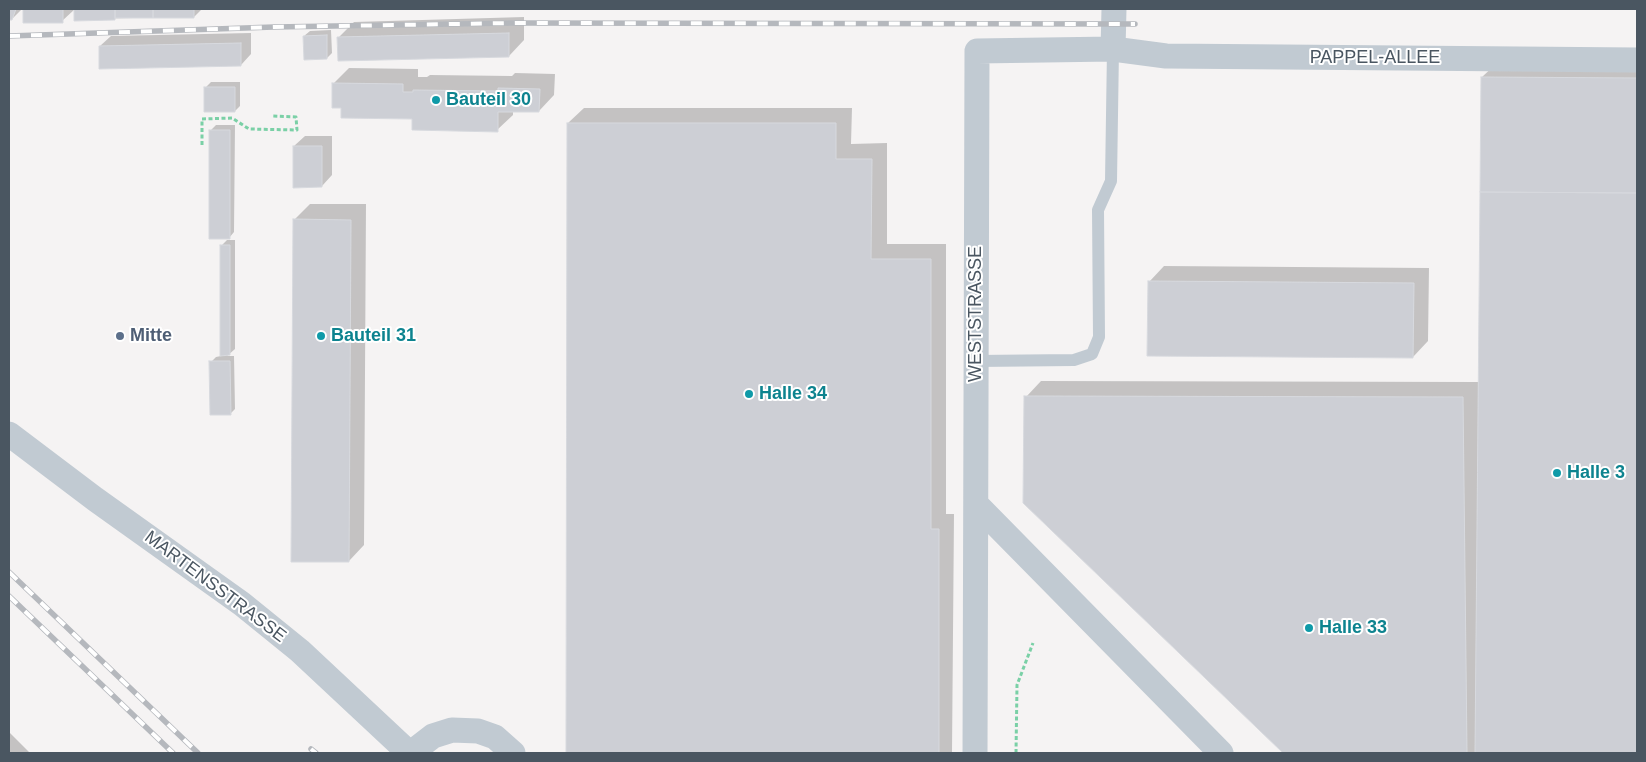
<!DOCTYPE html>
<style>
body{margin:0}
#map{position:relative;width:1646px;height:762px;overflow:hidden;background:#f5f3f3;font-family:Helvetica,sans-serif}
canvas{display:block}
.frame{position:absolute;inset:0;border:10px solid #4a5661;pointer-events:none}
</style>
<div id="map">
<canvas width="1646" height="762"></canvas>
<div class="frame"></div>
</div>
<script>
const ctx = document.querySelector('canvas').getContext('2d');
ctx.lineJoin = 'round';
function fill(path, color) {
  ctx.fillStyle = color;
  ctx.fill(path, 'evenodd');
}
function poly(rows) {
  const path = new Path2D();
  for (const r of rows) {
    path.moveTo(r[0], r[1]);
    for (let i = 2; i < r.length; i += 2) path.lineTo(r[i], r[i + 1]);
  }
  return path;
}
function strokePath(path, color, width, dash) {
  ctx.strokeStyle = color;
  ctx.lineWidth = width;
  ctx.lineCap = dash ? 'butt' : 'round';
  ctx.setLineDash(dash || []);
  ctx.stroke(path);
}
function write(font, color, halo, rows, align = 'center') {
  ctx.font = font + ' Helvetica,sans-serif';
  ctx.lineWidth = 4;
  ctx.setLineDash([]);
  ctx.textBaseline = 'middle';
  ctx.strokeStyle = halo;
  ctx.fillStyle = color;
  for (const [text, x, y, turn = 0] of rows) {
    ctx.save();
    ctx.translate(x, y);
    ctx.rotate((+turn || 0) * Math.PI / 180);
    ctx.textAlign = isNaN(turn) ? turn : align;
    if (halo) ctx.strokeText(text, 0, 0);
    ctx.fillText(text, 0, 0);
    ctx.restore();
  }
}
fill(poly([
 [9,9,22,9,12,19,9,19],
 [25,9,75,9,62,21,25,21],
 [75,9,202,9,194,17,75,19],
 [524,17,524,40,509,56,339,37,354,22],
 [331,30,332,53,327,58,304,36,310,31],
 [251,33,251,54,241,65,100,46,111,36],
 [1498,62,1637,63,1637,753,1284,753,1024,502,1026,397,1041,381,1479,382,1482,77],
 [349,68,418,69,418,77,427,77,430,75,512,76,515,73,555,74,554,95,539,111,513,111,513,115,497,130,342,107,333,84],
 [211,82,240,82,240,106,235,111,206,87],
 [584,108,852,108,851,144,887,143,887,244,946,244,946,514,954,514,952,753,567,753,568,123],
 [216,125,235,125,234,232,229,238,211,130],
 [305,136,332,136,332,175,322,186,294,146],
 [310,204,366,204,364,545,349,561,294,220],
 [227,240,235,240,235,349,227,356,234,356,235,409,230,414,211,362,216,357,221,356,221,246],
 [1164,266,1429,268,1428,341,1413,357,1149,282],
 [9,732,30,753,9,753]
]), '#0003');
const building = poly([
 [9,9,16,9,12,20,9,20,9,9],
 [23,9,63,9,63,23,23,23,23,9],
 [74,9,115,9,115,20,74,21,74,9],
 [115,9,153,9,153,18,115,18,115,9],
 [153,9,194,9,194,18,153,18,153,9],
 [509,33,509,57,338,61,337,37,509,33],
 [327,35,327,59,304,60,303,36,327,35],
 [241,43,241,66,99,69,99,46,241,43],
 [1481,77,1637,78,1637,193,1480,192,1481,77],
 [332,83,403,84,403,92,413,92,413,90,498,91,498,88,540,89,539,112,498,112,498,132,412,130,412,119,341,118,341,108,332,108,332,83],
 [204,87,235,87,235,112,204,112,204,87],
 [567,123,836,123,836,159,872,159,871,259,931,259,931,529,939,529,939,753,566,753,567,123],
 [209,130,230,130,230,239,209,239,209,130],
 [293,146,322,146,322,187,293,188,293,146],
 [1480,192,1637,193,1637,753,1475,753,1480,192],
 [293,219,351,220,349,562,291,562,293,219],
 [220,245,230,245,230,355,220,356,220,245],
 [1148,281,1414,283,1413,358,1147,356,1148,281],
 [209,361,230,361,231,415,210,415,209,361],
 [1024,396,1463,397,1467,753,1283,753,1023,503,1024,396]
]);
fill(building, '#cdcfd5');
strokePath(building, '#d7d9de', 1);
strokePath(poly([
 [202,145,202,119,232,118,249,129,297,130,296,117,272,116],
 [1016,753,1017,685,1033,643]
]), '#7ad0a6', 3, [4, 2.5]);
strokePath(poly([
 [976,361,1074,360,1092,354,1099,337,1098,210,1111,181,1113,49]
]), '#c1cad2', 12);
strokePath(poly([
 [1113,49,1166,56,1637,60],
 [9,434,95,499,242,604,300,651,409,753],
 [976,504,1221,753],
 [411,753,433,736,452,730,478,731,495,737,513,753],
 [975,753,977,51,1113,49,1114,9]
]), '#c1cad2', 25);
const rail = poly([
 [9,36,274,27,515,23,1135,24],
 [9,572,198,753],
 [9,596,173,753],
 [311,749,316,753]
]);
strokePath(rail, '#b5b8bd', 5.5);
strokePath(rail, '#fff', 4, [11]);
for (const [x, y, r, color] of [
 [436,100,5,"#0f9aa8"],
 [120,336,5,"#5c6f8a"],
 [321,336,5,"#0f9aa8"],
 [749,394,5,"#0f9aa8"],
 [1557,473,5,"#0f9aa8"],
 [1309,628,5,"#0f9aa8"]
]) {
  const dot = new Path2D();
  dot.arc(x, y, r, 0, 2 * Math.PI);
  ctx.fillStyle = color;
  ctx.fill(dot);
  strokePath(dot, '#fff', 2);
}
write('18px', '#4a5661', '#fff', [
 ["PAPPEL-ALLEE",1375,58],
 ["WESTSTRASSE",976,314,-90],
 ["MARTENSSTRASSE",215,587,37]
]);
write('bold 18px', '#0d838f', '#fff', [
 ["Bauteil 30",446,100],
 ["Bauteil 31",331,336],
 ["Halle 34",759,394],
 ["Halle 3",1567,473],
 ["Halle 33",1319,628]
], 'left');
write('bold 18px', '#4e5e75', '#fff', [
 ["Mitte",130,336]
], 'left');
</script>
